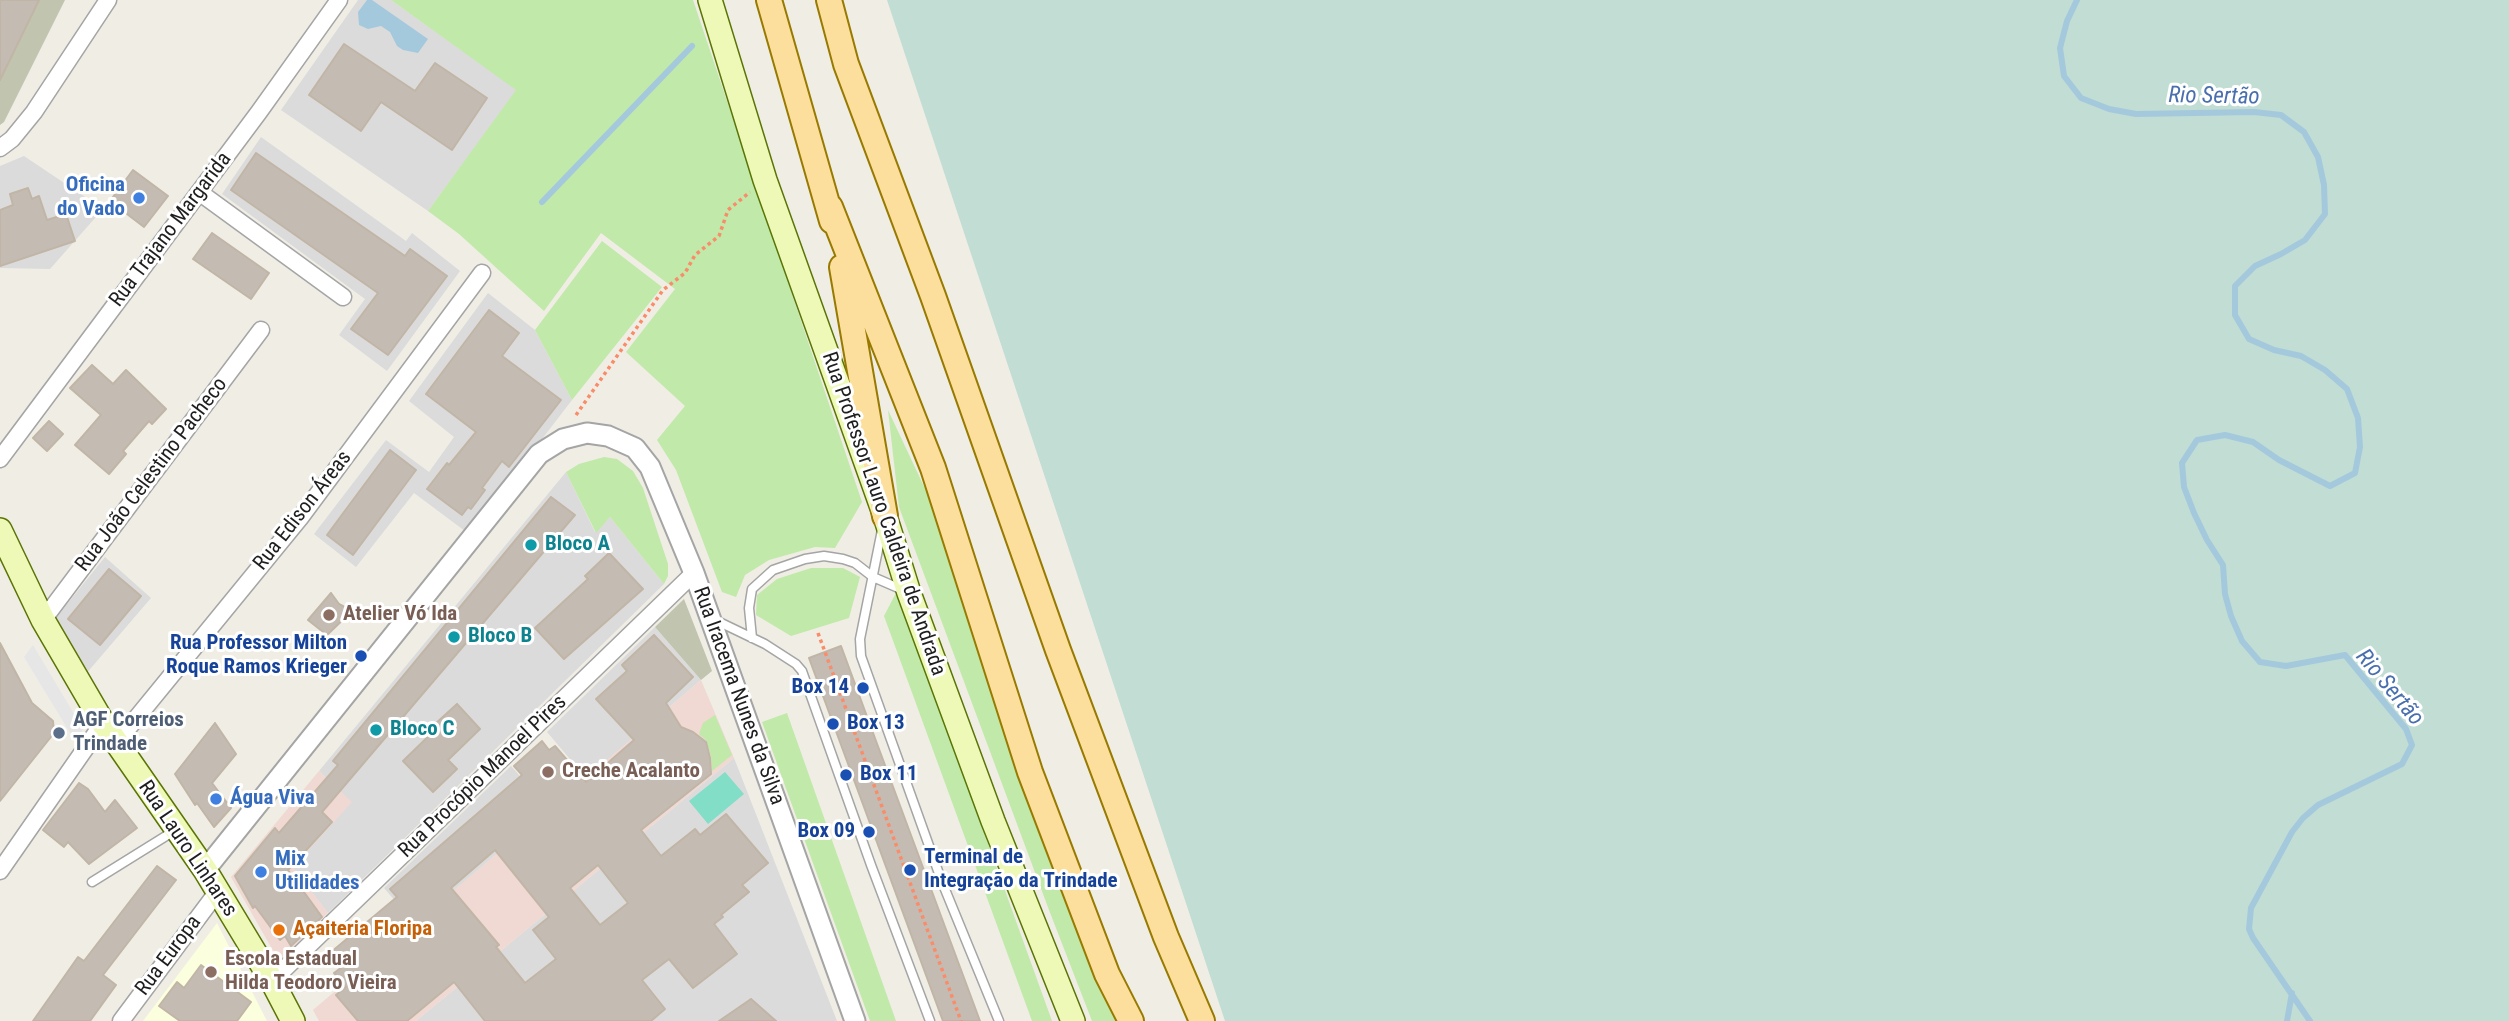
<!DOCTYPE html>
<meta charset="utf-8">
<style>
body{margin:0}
canvas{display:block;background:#efede4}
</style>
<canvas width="2509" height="1021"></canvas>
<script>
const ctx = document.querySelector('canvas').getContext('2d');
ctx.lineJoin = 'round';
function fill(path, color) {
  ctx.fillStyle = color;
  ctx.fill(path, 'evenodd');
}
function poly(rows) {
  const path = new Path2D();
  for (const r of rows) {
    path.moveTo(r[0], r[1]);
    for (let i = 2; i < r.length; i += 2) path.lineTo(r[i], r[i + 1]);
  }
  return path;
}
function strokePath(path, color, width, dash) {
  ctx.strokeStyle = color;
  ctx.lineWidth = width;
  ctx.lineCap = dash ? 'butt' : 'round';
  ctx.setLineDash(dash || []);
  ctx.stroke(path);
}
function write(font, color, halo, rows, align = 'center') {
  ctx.font = font + ' "Roboto Condensed",sans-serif';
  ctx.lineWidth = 6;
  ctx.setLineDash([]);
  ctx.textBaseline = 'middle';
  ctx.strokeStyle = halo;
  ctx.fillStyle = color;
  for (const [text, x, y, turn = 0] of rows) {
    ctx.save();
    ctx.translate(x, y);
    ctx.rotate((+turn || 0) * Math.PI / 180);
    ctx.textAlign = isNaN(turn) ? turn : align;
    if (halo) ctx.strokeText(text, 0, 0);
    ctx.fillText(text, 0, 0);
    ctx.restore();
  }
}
fill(poly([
 [358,0,391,0,517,90,428,211,281,110],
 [261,137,406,241,412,233,460,271,387,371,339,335,365,299,222,194],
 [24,156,103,209,50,269,0,268,0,166],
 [488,293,535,330,572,400,469,534,414,493,356,567,314,534,386,440,429,472,454,437,409,401],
 [566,472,595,532,610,517,664,584,328,913,292,867,351,802,319,771],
 [105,557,151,598,85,675,55,619],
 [655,627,701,680,586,778,547,732],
 [734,758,837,1021,416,1021],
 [511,766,549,809,415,924,384,888]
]), '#dcdbdb');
fill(poly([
 [701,680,734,758,416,1021,319,1021,313,1010],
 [319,771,352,802,293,867,328,913,279,961,231,877]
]), '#f0d8d3');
fill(poly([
 [217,923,267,1021,143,1021]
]), '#fbffdd');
fill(poly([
 [0,0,65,0,4,122,0,125],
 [684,599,712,671,701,680,655,627]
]), '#c1c4af');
fill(poly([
 [391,0,693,0,862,502,835,548,815,547,769,560,745,575,736,597,722,592,676,470,657,440,685,406,626,352,675,289,601,233,544,311,459,234,428,211,516,90],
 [602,241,662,287,572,400,535,330],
 [888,410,944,529,1122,1021,1092,1021,1049,910,899,507],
 [604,457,617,459,633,471,643,488,668,564,668,576,664,584,610,517,596,533,566,472,579,464],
 [811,568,843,568,860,577,849,618,791,636,756,615,757,595,777,579],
 [897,591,1052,1021,1032,1021,884,616],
 [787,713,896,1021,870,1021,762,722],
 [715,715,732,755,712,771,711,756,706,740,699,734,703,723]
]), '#c1e9aa');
fill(poly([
 [887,0,2509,0,2509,1021,1225,1021]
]), '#c1ddd4');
fill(poly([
 [725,772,744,794,708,824,689,801]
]), '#82dec7');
fill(poly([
 [33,645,83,729,75,741,24,657]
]), '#e6e6e6');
fill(poly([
 [367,0,372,0,428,39,418,53,403,50,397,46,390,32,381,26,368,29,359,25,358,12]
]), '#a4c9dd');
strokePath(poly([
 [2077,0,2067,21,2060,48,2064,76,2081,98,2109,109,2136,114,2254,112,2281,115,2304,132,2318,157,2324,185,2325,214,2305,240,2281,254,2255,266,2235,286,2235,315,2249,339,2274,350,2301,356,2325,370,2347,389,2358,418,2360,447,2355,473,2330,486,2279,460,2253,442,2225,435,2197,440,2182,463,2184,487,2194,513,2207,540,2223,565,2225,594,2231,616,2242,641,2260,662,2286,666,2345,655,2406,729,2412,745,2402,764,2318,805,2303,818,2292,832,2251,908,2249,929,2253,938,2310,1021],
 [542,202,692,46],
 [2287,1021,2292,993]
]), '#a4c9dd', 6);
const building = poly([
 [0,0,39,0,0,80,0,0],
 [344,44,415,91,435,63,487,98,452,150,381,102,361,131,309,95,344,44],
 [256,153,405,256,410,249,447,276,388,355,351,329,378,293,231,190,256,153],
 [133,170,168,196,144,227,110,201,133,170],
 [28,188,32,199,39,196,47,220,66,214,75,241,0,266,0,210,13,205,10,194,28,188],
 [212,233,269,273,251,299,193,259,212,233],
 [489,310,519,333,502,356,561,400,509,467,502,461,482,488,485,490,471,509,468,507,462,515,427,489,447,463,449,465,476,432,426,394,489,310],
 [92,365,113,384,126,370,166,409,152,424,149,421,123,451,126,454,109,474,75,445,101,415,70,388,92,365],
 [49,421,63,434,47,451,33,438,49,421],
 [390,450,416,470,353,555,327,535,390,450],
 [551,497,575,515,322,812,332,822,288,870,322,917,291,946,285,936,280,940,255,906,253,908,235,876,275,828,279,833,338,765,333,761,551,497],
 [609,553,643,589,564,659,535,628,588,579,585,576,609,553],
 [109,569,141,596,100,645,68,619,109,569],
 [331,593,339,604,352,611,327,635,308,620,331,593],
 [654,635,693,677,666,703,681,727,693,732,706,742,710,758,711,774,641,830,661,856,695,829,700,835,726,814,768,863,742,885,749,892,721,915,723,917,714,924,737,954,693,988,669,959,642,980,665,1009,651,1021,485,1021,454,982,407,1021,358,1021,336,995,346,987,334,973,342,967,330,953,397,897,390,889,522,775,514,766,542,741,549,750,555,746,586,782,634,740,596,699,627,671,622,665,654,635],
 [495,850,549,917,533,930,556,959,525,983,496,947,499,945,451,888,495,850],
 [598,865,628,903,600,925,570,888,598,865],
 [0,643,32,703,53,721,54,733,0,801,0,643],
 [841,646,876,741,980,1021,943,1021,809,658,841,646],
 [457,704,480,729,448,760,457,769,433,792,403,761,437,728,434,725,457,704],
 [215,723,236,754,212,783,231,808,214,827,197,803,195,805,175,774,215,723],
 [79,783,88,789,105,812,115,800,137,828,89,864,68,842,64,847,43,830,79,783],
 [157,866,176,880,103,975,116,985,90,1021,33,1021,78,957,84,961,157,866],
 [201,965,251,1002,237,1021,180,1021,159,1006,177,982,184,988,201,965],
 [751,999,776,1021,719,1021,751,999]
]);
fill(building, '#c4bcb3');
strokePath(building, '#c1b5a6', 2);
const service = poly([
 [882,530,860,639,861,656,942,882,999,1021],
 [715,620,765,644,796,664,802,671,871,865,930,1021],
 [752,638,749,608,752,589,773,570,805,559,824,556,843,559,855,563,873,577,903,590],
 [92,882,174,831]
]);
const minor = poly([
 [0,148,12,139,34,112,108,0],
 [199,192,343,297],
 [0,459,259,112,339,0],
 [43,620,261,330],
 [116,743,300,518,482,273],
 [0,871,103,723],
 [272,981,694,573],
 [121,1021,218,891]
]);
const tertiary = poly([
 [205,870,539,454,563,439,587,433,608,436,635,448,650,467,694,573,855,1021]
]);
const secondary = poly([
 [710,0,765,180,885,516,909,593,993,821,1073,1021],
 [0,530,43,620,103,723,205,870,272,981,293,1021]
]);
const primary = poly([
 [769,0,832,221],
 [829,0,846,64,933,296,1058,650,1166,937,1202,1021],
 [830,207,933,468,1030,772,1107,974,1131,1021],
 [842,267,885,516]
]);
strokePath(service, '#a5a5a5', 11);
strokePath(minor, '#a5a5a5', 19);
strokePath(tertiary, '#a5a5a5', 23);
strokePath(secondary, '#5a7505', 26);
strokePath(primary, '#987a00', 28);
strokePath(poly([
 [576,415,663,290,685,273,695,255,719,236,728,210,750,192],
 [818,633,961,1021]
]), '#fa8c6a', 3.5, [3.5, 3.5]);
strokePath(service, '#fff', 8);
strokePath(minor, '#fff', 16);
strokePath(tertiary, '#fff', 19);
strokePath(secondary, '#eef9b8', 23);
strokePath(primary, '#fcdf9c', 24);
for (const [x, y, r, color] of [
 [139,198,7,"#3f7fe0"],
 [531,545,7,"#0f9aa8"],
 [329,615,7,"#8d6e63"],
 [454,637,7,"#0f9aa8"],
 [361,656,7,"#1a4fb4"],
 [863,688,7,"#1a4fb4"],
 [833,724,7,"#1a4fb4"],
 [376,730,7,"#0f9aa8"],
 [59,733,7,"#5c6f8a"],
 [548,772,7,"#8d6e63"],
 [846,775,7,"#1a4fb4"],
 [216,799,7,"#3f7fe0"],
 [869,832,7,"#1a4fb4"],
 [910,870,7,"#1a4fb4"],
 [261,872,7,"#3f7fe0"],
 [279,930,7,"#e8710a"],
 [211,972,7,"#8d6e63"]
]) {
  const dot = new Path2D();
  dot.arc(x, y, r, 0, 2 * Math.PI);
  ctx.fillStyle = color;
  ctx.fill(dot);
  strokePath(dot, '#fff', 2.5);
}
write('bold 21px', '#366cbe', '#fff', [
 ["Oficina",125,186,"right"],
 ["do Vado",125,210,"right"],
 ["Água Viva",230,799],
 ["Mix",275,860],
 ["Utilidades",275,884]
], 'left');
write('21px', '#1e1e1e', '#fff', [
 ["Rua Trajano Margarida",171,230,-53],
 ["Rua João Celestino Pacheco",152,475,-53],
 ["Rua Edison Áreas",303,511,-52],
 ["Rua Professor Lauro Caldeira de Andrada",883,514,71],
 ["Rua Iracema Nunes da Silva",738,696,70],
 ["Rua Procópio Manoel Pires",483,777,-44],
 ["Rua Lauro Linhares",187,849,56],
 ["Rua Europa",169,956,-53]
]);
write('bold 21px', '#0d838f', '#fff', [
 ["Bloco A",545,545],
 ["Bloco B",468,637],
 ["Bloco C",390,730]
], 'left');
write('bold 21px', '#785e54', '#fff', [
 ["Atelier Vó Ida",343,615],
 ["Creche Acalanto",562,772],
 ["Escola Estadual",225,960],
 ["Hilda Teodoro Vieira",225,984]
], 'left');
write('bold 21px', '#164399', '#fff', [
 ["Rua Professor Milton",347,644],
 ["Roque Ramos Krieger",347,668],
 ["Box 14",849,688],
 ["Box 13",847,724,"left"],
 ["Box 11",860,775,"left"],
 ["Box 09",855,832],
 ["Terminal de",924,858,"left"],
 ["Integração da Trindade",924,882,"left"]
], 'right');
write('bold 21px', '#4e5e75', '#fff', [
 ["AGF Correios",73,721],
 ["Trindade",73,745]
], 'left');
write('bold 21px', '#c56008', '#fff', [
 ["Açaiteria Floripa",293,930]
], 'left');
write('italic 23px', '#4a6fae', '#fff', [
 ["Rio Sertão",2214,97,1],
 ["Rio Sertão",2389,688,50]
]);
</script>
